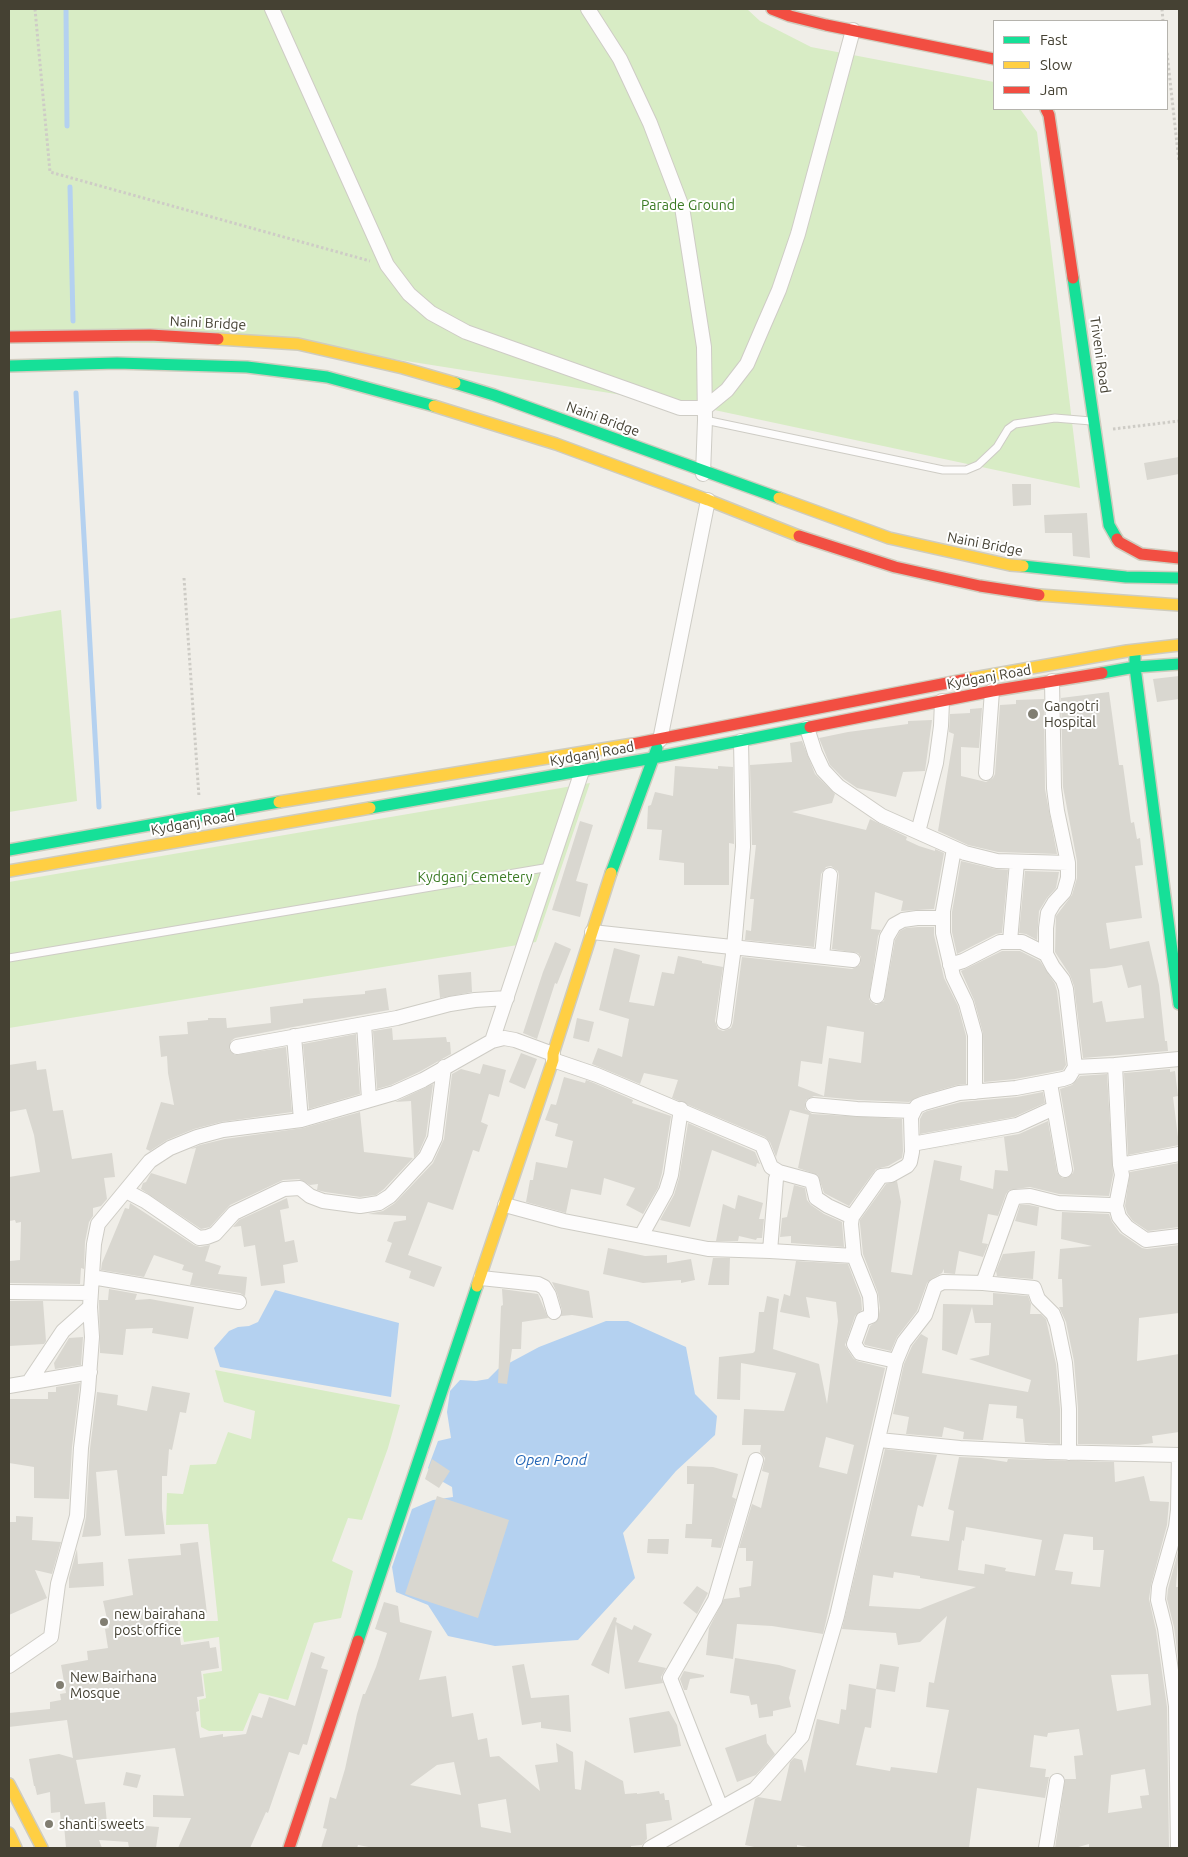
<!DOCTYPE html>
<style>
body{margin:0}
#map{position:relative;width:1188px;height:1857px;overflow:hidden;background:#f0eee8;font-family:Ubuntu,sans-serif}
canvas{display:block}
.frame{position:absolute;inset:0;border:10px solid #454133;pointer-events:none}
.legend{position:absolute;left:993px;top:20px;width:175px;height:90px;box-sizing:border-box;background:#fff;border:1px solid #b5b3ad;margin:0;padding:6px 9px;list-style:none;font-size:15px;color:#454133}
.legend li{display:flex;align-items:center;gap:10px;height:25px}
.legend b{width:25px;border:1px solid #b5b3ad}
</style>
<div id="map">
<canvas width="1188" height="1857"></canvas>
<div class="frame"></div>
<ul class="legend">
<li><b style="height:6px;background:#16e098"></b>Fast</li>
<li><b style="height:6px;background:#ffcf43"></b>Slow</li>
<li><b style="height:6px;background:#f24e42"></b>Jam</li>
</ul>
</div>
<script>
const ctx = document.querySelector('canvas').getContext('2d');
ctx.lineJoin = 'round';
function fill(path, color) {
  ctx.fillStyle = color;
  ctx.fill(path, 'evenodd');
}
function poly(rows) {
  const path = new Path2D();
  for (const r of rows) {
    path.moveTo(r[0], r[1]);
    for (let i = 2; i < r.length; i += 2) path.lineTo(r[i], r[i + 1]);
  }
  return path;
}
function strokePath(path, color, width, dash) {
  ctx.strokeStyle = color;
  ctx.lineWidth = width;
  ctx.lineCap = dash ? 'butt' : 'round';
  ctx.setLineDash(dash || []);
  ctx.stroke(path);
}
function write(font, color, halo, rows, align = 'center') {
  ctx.font = font + ' Ubuntu,sans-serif';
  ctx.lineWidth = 4;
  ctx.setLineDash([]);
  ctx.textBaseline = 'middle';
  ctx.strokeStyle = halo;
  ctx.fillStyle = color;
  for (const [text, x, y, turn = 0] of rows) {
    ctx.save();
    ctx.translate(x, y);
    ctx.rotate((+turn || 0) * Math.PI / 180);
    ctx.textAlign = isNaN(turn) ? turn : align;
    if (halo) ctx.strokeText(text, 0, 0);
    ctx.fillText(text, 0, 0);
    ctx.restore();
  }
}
fill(poly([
 [9,9,747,9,760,21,811,47,994,82,994,109,1020,109,1037,132,1080,488,705,408,298,344,9,342],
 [61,610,77,801,9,812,9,619],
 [590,783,536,942,9,1028,9,882],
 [215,1370,400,1405,388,1448,362,1520,348,1518,332,1561,353,1571,341,1618,314,1623,288,1700,259,1693,243,1731,209,1731,201,1727,199,1700,206,1698,203,1674,222,1671,219,1637,184,1642,180,1621,218,1621,208,1524,166,1525,167,1493,183,1494,190,1465,216,1464,228,1432,251,1439,255,1411,224,1402]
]), '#d8ecc5');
fill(poly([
 [275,1290,399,1323,391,1397,220,1367,214,1348,229,1331,238,1327,249,1326,258,1322],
 [606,1321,628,1321,686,1347,695,1394,717,1416,715,1435,676,1471,623,1533,635,1578,578,1640,495,1646,448,1636,428,1605,396,1592,392,1567,412,1509,433,1500,453,1497,452,1487,436,1478,428,1468,438,1441,451,1438,447,1412,450,1391,460,1380,476,1381,488,1379,498,1369,539,1347]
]), '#b4d1f0');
strokePath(poly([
 [66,9,67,126],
 [70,187,73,321],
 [76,393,99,807]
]), '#b4d1f0', 5);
fill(poly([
 [1179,457,1179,474,1147,480,1144,463],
 [1012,484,1031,484,1031,505,1013,506],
 [1087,513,1090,558,1073,556,1072,533,1045,533,1044,515],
 [1179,676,1179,699,1157,702,1153,679],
 [1109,692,1119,765,1123,765,1131,823,1134,822,1137,839,1140,838,1143,865,1135,866,1142,918,1106,923,1110,949,1149,941,1159,985,1165,1041,1167,1041,1168,1051,1083,1058,1074,986,1070,975,1055,952,1056,916,1072,895,1077,878,1077,861,1063,787,1061,698],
 [1122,965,1128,988,1141,985,1144,1018,1106,1022,1102,1001,1093,1003,1090,969,1105,968],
 [1044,699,1045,789,1057,854,998,852,968,845,938,831,954,734,949,732,950,714,970,713,970,709,982,708,979,748,961,747,961,776,986,782,993,778,995,774,1000,705,1016,704,1016,700],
 [932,720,925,771,903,772,896,797,857,788,844,779,830,765,819,738,848,732,908,724,908,721],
 [802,741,815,774,835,794,832,803,792,812,866,830,870,819,907,837,906,840,919,846,935,851,935,849,944,853,934,909,901,911,903,901,875,892,871,929,881,930,878,936,869,999,871,1002,876,1005,884,1001,895,940,900,931,906,928,918,927,934,927,934,935,944,978,958,1006,966,1036,966,1084,957,1085,922,1095,909,1102,858,1100,814,1096,806,1100,805,1109,812,1114,902,1119,903,1151,902,1158,888,1166,876,1169,849,1206,824,1193,818,1175,798,1168,809,1115,790,1110,776,1157,770,1142,765,1137,672,1098,678,1080,644,1073,640,1084,592,1064,598,1048,622,1057,629,1019,599,1010,614,948,640,955,629,1002,654,1006,662,972,674,974,678,956,702,961,702,963,723,967,715,1021,718,1029,723,1031,731,1028,733,1023,742,957,852,969,860,965,861,957,858,953,832,949,839,876,838,871,831,866,826,867,821,874,814,947,745,940,746,930,751,931,754,899,750,899,756,845,752,845,750,765,792,762,790,743],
 [827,1026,864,1032,861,1063,829,1058,824,1096,798,1086,801,1061,822,1064],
 [675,766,718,769,718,766,733,767,734,844,729,843,729,885,684,885,684,863,659,860,662,830,647,829,648,806,651,805,655,792,673,796],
 [580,821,593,825,576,881,588,884,580,917,552,910],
 [961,861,995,869,1008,870,1002,933,996,934,957,954,952,932,952,912],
 [1025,871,1059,872,1056,888,1047,898,1039,911,1037,940,1026,934,1019,933],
 [555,942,571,949,557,984,555,983,537,1039,523,1033,543,972],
 [1002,951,1020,951,1040,961,1055,984,1057,991,1066,1065,1063,1070,1015,1079,984,1082,983,1033,974,1000,961,971],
 [471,972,472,992,440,998,438,975],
 [386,988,389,1010,293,1027,235,1038,231,1041,229,1049,235,1055,286,1047,292,1112,221,1122,194,1129,167,1140,150,1151,146,1149,161,1102,174,1105,168,1073,167,1056,161,1057,159,1036,188,1034,187,1022,208,1020,208,1018,226,1018,227,1028,271,1023,270,1007,303,1003,303,999,365,994,365,991],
 [577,1018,594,1022,589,1042,573,1038],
 [392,1028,393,1040,446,1037,447,1042,450,1042,451,1054,419,1072,391,1085,377,1089,373,1031],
 [356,1034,360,1094,309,1109,303,1044],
 [521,1053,537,1059,525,1089,509,1082],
 [36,1061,37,1070,46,1069,53,1111,63,1110,72,1159,112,1153,115,1177,104,1178,107,1199,101,1206,93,1208,93,1216,89,1222,85,1242,84,1269,81,1268,80,1284,9,1283,9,1261,20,1260,21,1222,16,1223,15,1220,9,1221,9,1177,40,1172,34,1135,26,1109,9,1112,9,1065],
 [483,1064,506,1070,499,1097,489,1094,481,1122,488,1125,479,1152,473,1150,453,1210,428,1202,408,1255,442,1267,434,1287,409,1278,411,1271,385,1262,392,1243,387,1241,394,1222,406,1220,406,1216,368,1214,383,1211,395,1203,433,1163,444,1139,452,1074,461,1069,480,1074],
 [1170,1069,1170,1072,1175,1071,1178,1096,1173,1097,1179,1145,1128,1155,1124,1073],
 [1107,1074,1113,1175,1109,1196,1059,1194,1030,1187,1009,1190,1006,1194,998,1216,988,1214,982,1243,988,1244,983,1257,959,1251,955,1274,944,1273,944,1269,942,1273,931,1279,927,1283,917,1311,897,1337,891,1351,865,1345,864,1343,870,1326,878,1320,880,1308,878,1293,863,1254,860,1224,860,1220,886,1184,897,1181,901,1202,891,1272,912,1275,934,1160,962,1166,960,1180,993,1189,995,1170,1008,1171,1004,1137,921,1151,1019,1134,1048,1121,1057,1172,1062,1178,1067,1178,1073,1173,1074,1169,1060,1089,1072,1085,1080,1076],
 [564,1077,585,1083,586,1080,594,1083,633,1100,632,1103,671,1116,662,1173,658,1188,643,1214,626,1205,635,1188,604,1178,601,1195,571,1189,566,1213,526,1202,530,1180,533,1180,536,1162,567,1168,573,1141,555,1136,558,1124,545,1120,551,1104,556,1105],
 [433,1084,426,1136,419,1152,414,1158,411,1101,395,1102],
 [1043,1092,1045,1103,1014,1117,920,1134,920,1119,923,1113,927,1111,961,1102,1017,1097],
 [360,1112,364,1152,413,1158,384,1189,376,1195,360,1197,325,1192,317,1190,318,1184,310,1185,299,1179,283,1180,230,1205,210,1227,201,1229,141,1189,143,1183,146,1182,151,1173,186,1184,196,1148,190,1149,200,1145,225,1139,303,1128],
 [688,1123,755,1152,760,1164,757,1163,756,1167,712,1150,690,1227,660,1220,674,1195,679,1178],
 [1179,1163,1179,1227,1148,1231,1133,1221,1127,1213,1125,1206,1130,1172],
 [794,1185,805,1188,807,1200,811,1205,824,1214,842,1222,844,1247,791,1243,791,1236,780,1237,782,1218,787,1217],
 [738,1195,763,1203,759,1219,764,1219,762,1238,757,1238,756,1240,739,1236,738,1241,716,1241,723,1204,735,1209],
 [287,1198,289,1208,280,1210,285,1242,294,1240,298,1262,283,1265,285,1283,261,1286,255,1245,244,1247,241,1226,233,1227,239,1220],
 [130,1203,194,1245,200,1247,210,1245,205,1261,221,1266,218,1274,247,1277,245,1296,240,1293,190,1285,193,1273,182,1270,184,1265,154,1255,144,1277,101,1270,102,1263,125,1208,129,1209],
 [1020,1205,1029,1205,1039,1207,1037,1226,1015,1221],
 [1062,1212,1109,1214,1112,1222,1120,1233,1142,1248,1147,1249,1179,1245,1179,1313,1139,1318,1137,1361,1179,1354,1179,1432,1152,1436,1153,1443,1138,1445,1078,1444,1078,1408,1074,1361,1066,1322,1059,1307,1063,1307,1062,1279,1058,1279,1060,1249,1092,1246,1061,1239],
 [608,1248,645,1256,667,1255,667,1263,691,1259,695,1280,681,1283,681,1280,643,1283,603,1274],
 [1035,1251,1033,1279,997,1276,996,1271,1003,1254],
 [713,1258,730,1258,729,1285,708,1285],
 [796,1261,848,1264,861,1298,862,1310,855,1316,845,1345,853,1358,857,1361,885,1368,823,1634,772,1626,737,1624,733,1659,706,1655,709,1628,724,1599,740,1597,739,1588,751,1586,753,1561,746,1561,746,1548,739,1548,752,1504,761,1508,769,1473,762,1471,765,1458,760,1452,761,1445,742,1445,744,1409,784,1411,796,1373,741,1363,740,1400,717,1399,719,1357,753,1353,755,1351,759,1312,764,1312,767,1296,779,1299,773,1349,819,1364,827,1404,838,1321,836,1302,806,1297,810,1318,780,1312,784,1294,790,1296],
 [826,1437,854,1445,847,1474,819,1467],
 [552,1282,589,1291,593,1318,572,1315,561,1316,562,1310,557,1293],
 [109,1289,137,1294,135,1300,150,1299,194,1307,188,1339,152,1333,153,1328,126,1329,123,1355,100,1353,99,1300,108,1300],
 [502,1289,538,1294,548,1318,522,1322,521,1349,512,1349,507,1384,498,1383,501,1306,503,1305],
 [993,1293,1028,1296,1031,1304,1030,1314,1041,1314,1046,1319,1056,1364,1060,1409,1060,1444,1025,1442,1023,1419,1016,1418,1017,1406,989,1404,983,1440,963,1439,964,1432,944,1427,942,1437,906,1434,909,1417,893,1414,904,1364,912,1346,921,1334,928,1338,922,1373,1028,1392,1031,1380,969,1359,989,1355,991,1323,975,1323,972,1307,957,1355,942,1350,943,1304,993,1305],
 [9,1301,43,1301,46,1341,44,1344,9,1346],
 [83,1337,81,1365,55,1369,54,1363,69,1338],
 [80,1383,72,1447,69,1499,34,1498,34,1467,9,1463,9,1399,48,1399,48,1392,56,1392,56,1387],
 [152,1386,190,1393,186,1413,180,1412,172,1450,169,1449,167,1476,162,1476,162,1509,165,1534,125,1536,117,1470,96,1472,101,1535,99,1536,82,1537,86,1517,90,1449,97,1392,118,1395,117,1405,147,1411],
 [885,1449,937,1455,923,1507,918,1505,911,1536,949,1541,954,1511,948,1509,959,1457,981,1458,1007,1462,1008,1459,1114,1462,1115,1482,1144,1476,1150,1501,1169,1502,1167,1525,1151,1585,1149,1599,1156,1630,1167,1707,1169,1848,1089,1848,1089,1844,1075,1848,1055,1848,1065,1779,1076,1779,1074,1756,1083,1755,1079,1729,1048,1733,1047,1737,1034,1735,1030,1767,1046,1769,1045,1777,1049,1777,1045,1798,977,1788,969,1848,813,1848,797,1845,797,1848,759,1848,745,1845,755,1799,758,1797,781,1801,790,1762,794,1758,802,1760,805,1773,817,1719,839,1724,841,1709,846,1710,849,1684,876,1689,871,1728,865,1727,856,1765,890,1771,891,1767,937,1773,949,1710,926,1707,929,1682,934,1683,947,1616,920,1642,898,1645,896,1633,842,1629],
 [966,1527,1042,1540,1035,1576,1005,1571,1006,1568,985,1564,984,1574,958,1570,962,1540,964,1541],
 [1064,1534,1093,1537,1093,1550,1104,1550,1100,1587,1071,1584,1073,1572,1055,1570],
 [894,1572,920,1576,920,1578,976,1587,920,1609,869,1606,873,1575,893,1578],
 [1148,1674,1151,1705,1117,1711,1111,1675],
 [1145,1769,1149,1795,1140,1796,1142,1808,1108,1813,1111,1775],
 [432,1459,450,1471,439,1488,425,1479],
 [687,1466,713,1467,738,1474,732,1497,736,1499,721,1548,711,1547,712,1539,685,1538,686,1524,692,1524,694,1484,687,1484],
 [437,1496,509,1520,478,1618,405,1594],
 [16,1516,33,1517,32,1540,61,1542,52,1574,35,1570,47,1598,9,1615,9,1522,16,1522],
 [648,1539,669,1539,668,1554,647,1553],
 [198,1542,207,1613,177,1616,181,1645,209,1641,210,1648,216,1647,219,1668,201,1671,204,1696,197,1697,199,1711,196,1712,200,1738,223,1734,223,1737,246,1734,252,1715,262,1718,269,1697,295,1706,311,1652,325,1657,321,1668,328,1670,307,1745,303,1744,299,1755,289,1752,268,1813,266,1812,250,1848,178,1848,191,1818,153,1817,153,1795,184,1796,175,1748,76,1760,85,1804,105,1802,107,1823,159,1827,156,1848,129,1848,128,1842,99,1840,102,1848,66,1848,64,1825,61,1825,60,1812,51,1813,50,1792,37,1795,35,1786,34,1786,29,1759,59,1754,73,1758,67,1720,9,1727,9,1713,50,1709,50,1702,61,1700,60,1694,66,1693,61,1665,88,1660,87,1651,108,1648,105,1629,109,1628,103,1601,133,1595,128,1559,181,1555,180,1544],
 [1179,1548,1176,1587,1179,1587,1179,1666,1174,1627,1167,1599,1168,1589],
 [77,1549,78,1564,103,1562,104,1586,69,1588,69,1578],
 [697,1586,708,1593,697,1614,683,1603],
 [384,1602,398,1606,400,1622,432,1631,419,1680,446,1676,452,1717,473,1713,478,1740,487,1738,490,1757,499,1756,540,1791,535,1765,558,1762,556,1743,573,1752,575,1789,581,1790,585,1760,623,1781,625,1794,637,1793,637,1794,659,1791,660,1794,664,1793,665,1800,669,1800,672,1820,646,1824,647,1839,642,1845,631,1846,631,1848,374,1848,358,1845,357,1848,321,1848,327,1829,323,1828,330,1797,336,1799,345,1769,357,1714,363,1694,365,1694,376,1667,387,1633,375,1629],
 [454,1762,461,1795,410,1785,437,1765],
 [506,1799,511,1833,481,1827,478,1804],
 [614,1617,617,1618,616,1622,632,1630,634,1625,652,1634,638,1662,666,1668,661,1677,663,1683,625,1689,616,1624,609,1674,591,1665],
 [735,1658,779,1665,796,1670,789,1698,791,1707,773,1711,773,1716,759,1718,757,1704,751,1705,749,1696,730,1693],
 [524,1664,531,1698,569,1695,571,1732,541,1728,541,1722,522,1725,512,1666],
 [880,1664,899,1667,895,1692,876,1689],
 [684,1671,704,1675,704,1677,690,1679,687,1690,684,1690,680,1679],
 [669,1711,677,1725,681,1746,634,1753,629,1718],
 [766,1734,767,1743,775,1754,756,1775,737,1782,725,1748],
 [126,1772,141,1775,137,1788,123,1785]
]), '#d9d7d0');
const lane = poly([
 [705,420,943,470,966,470,978,465,997,447,1008,429,1015,424,1055,418,1091,421],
 [9,958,550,867]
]);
const street = poly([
 [272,9,387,265,409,294,431,313,466,332,680,408,705,408,727,390,747,364,762,329,779,290,798,234,853,30],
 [588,9,620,59,650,123,682,207,704,347,705,420,703,474],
 [1052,681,1054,788,1057,811,1068,863,1068,878,1064,892,1054,903,1048,913,1046,928,1046,954,1053,967,1063,980,1066,989,1075,1067,1115,1065,1120,1165,1122,1175,1116,1206],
 [807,728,815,753,823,770,838,786,882,816,965,853,997,861,1068,863],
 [660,740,708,500],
 [986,773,992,691],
 [918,832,936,763,941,726,942,701],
 [954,849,943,911,943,933,953,976,966,1003,975,1035,975,1092],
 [592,932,853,960],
 [1010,941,1017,862],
 [822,956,830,875],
 [950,965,963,961,1000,942,1022,942,1046,954],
 [877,996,887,937,894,925,903,920,917,918,943,918],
 [724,1022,734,947,743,847,741,741],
 [364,1024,369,1099],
 [294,1036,301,1120],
 [492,1041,582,771],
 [237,1047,397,1018,450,1004,475,1000,507,998],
 [1115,1065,1179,1059],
 [1050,1083,1065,1170],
 [813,1105,857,1109,914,1111],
 [912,1144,1017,1125,1054,1108],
 [1120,1165,1179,1154],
 [779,1172,812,1181,816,1198,828,1206,852,1217],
 [126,1191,145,1201,199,1238,207,1237,215,1234,234,1213,284,1189,300,1188,310,1196,323,1201,360,1206,379,1203,390,1196,426,1157,435,1138,444,1067],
 [505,1205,564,1221,708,1249,770,1251,776,1179,779,1172,771,1167,762,1145,597,1075,553,1060],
 [641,1236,666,1191,671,1175,681,1109],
 [770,1251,854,1256],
 [92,1277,239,1302],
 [481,1278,538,1284,544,1287,549,1295,554,1312],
 [983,1283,1034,1288,1038,1299,1053,1314,1057,1324,1065,1363,1069,1409,1069,1453],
 [9,1292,91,1293],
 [896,1361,860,1353,854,1344,863,1319,871,1316,871,1309,870,1296,854,1256,851,1224,852,1217,881,1176,891,1175,907,1166,910,1162,912,1152,911,1117,914,1111,917,1106,924,1103,959,1093,1016,1088,1063,1079,1069,1077,1075,1067],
 [29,1382,63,1331,90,1307],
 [9,1386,90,1372],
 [879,1440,960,1448,1048,1452,1179,1455],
 [9,1666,51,1637,58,1584,77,1516,81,1448,88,1390,92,1337,90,1307,94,1244,98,1224,150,1161,170,1148,197,1137,223,1130,301,1120,394,1093,423,1080,492,1041,504,1038,515,1040,553,1054],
 [721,1808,670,1678,715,1600,756,1460],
 [650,1848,755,1789,802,1736,837,1616,896,1361,904,1342,925,1315,935,1286,943,1282,983,1283,1014,1197,1030,1196,1058,1203,1110,1205,1116,1206,1119,1217,1127,1227,1146,1240,1179,1236],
 [1046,1848,1057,1781],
 [1178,1848,1176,1706,1165,1628,1158,1600,1159,1587,1176,1527,1178,1510,1179,1455]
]);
const fast = poly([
 [1073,278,1109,525,1117,539],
 [9,366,117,363,247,367,327,377,434,406],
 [455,383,494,395,779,498],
 [1023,566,1126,577,1179,578],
 [1135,655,1135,667,1179,1004],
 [1102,673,1135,667,1179,664],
 [370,808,653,758,810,727],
 [9,850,279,802],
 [611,873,657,748],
 [358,1641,477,1286]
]);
const slow = poly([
 [218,339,298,344,403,368,455,383],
 [434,406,556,444,708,500,799,536],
 [779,498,889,538,1010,565,1023,566],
 [1039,595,1179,605],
 [968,679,1127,651,1179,645],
 [279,802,633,744],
 [9,871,370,808],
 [477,1286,553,1060,553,1054,611,873],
 [9,1784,42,1848],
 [9,1833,16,1848]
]);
const jam = poly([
 [772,9,790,16,826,25,994,59],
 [1046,109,1049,115,1073,278],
 [9,337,150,335,218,339],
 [799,536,895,567,980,586,1039,595],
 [1117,539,1119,542,1141,554,1179,558],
 [810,727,992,691,1102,673],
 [633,744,968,679],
 [289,1848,358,1641]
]);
strokePath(lane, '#ceccc5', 9);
strokePath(street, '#ceccc5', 16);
strokePath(fast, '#cfccbe', 14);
strokePath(slow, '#cfccbe', 14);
strokePath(jam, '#cfccbe', 14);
strokePath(poly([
 [35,9,50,172,370,261],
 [1162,9,1163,21],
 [1167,53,1179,162],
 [1113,429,1179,421],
 [184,578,199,797]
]), '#ceccc6', 3, [2.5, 2.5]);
strokePath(lane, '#fdfcfc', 7);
strokePath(street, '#fdfcfc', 14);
strokePath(fast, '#16e098', 11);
strokePath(slow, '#ffcf43', 11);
strokePath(jam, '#f24e42', 11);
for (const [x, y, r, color] of [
 [1033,714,6,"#817e72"],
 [104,1622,5,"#817e72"],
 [60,1685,5,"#817e72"],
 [49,1824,5,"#817e72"]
]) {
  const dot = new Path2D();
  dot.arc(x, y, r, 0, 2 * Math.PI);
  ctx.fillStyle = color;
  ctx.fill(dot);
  strokePath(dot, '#fff', 2);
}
write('14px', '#3a7a23', '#fff', [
 ["Parade Ground",688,205],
 ["Kydganj Cemetery",475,877]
]);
write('14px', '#454133', '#fff', [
 ["Naini Bridge",208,323,3],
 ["Triveni Road",1100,355,82],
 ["Naini Bridge",603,419,20],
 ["Naini Bridge",985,544,11],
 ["Kydganj Road",989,677,-10],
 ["Kydganj Road",592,754,-10],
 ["Kydganj Road",193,823,-10]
]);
write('14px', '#454133', '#fff', [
 ["Gangotri",1044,706],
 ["Hospital",1044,722],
 ["new bairahana",114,1614],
 ["post office",114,1630],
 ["New Bairhana",70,1677],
 ["Mosque",70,1693],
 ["shanti sweets",59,1824]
], 'left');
write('italic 15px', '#2668b7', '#fff', [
 ["Open Pond",551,1460]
]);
</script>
